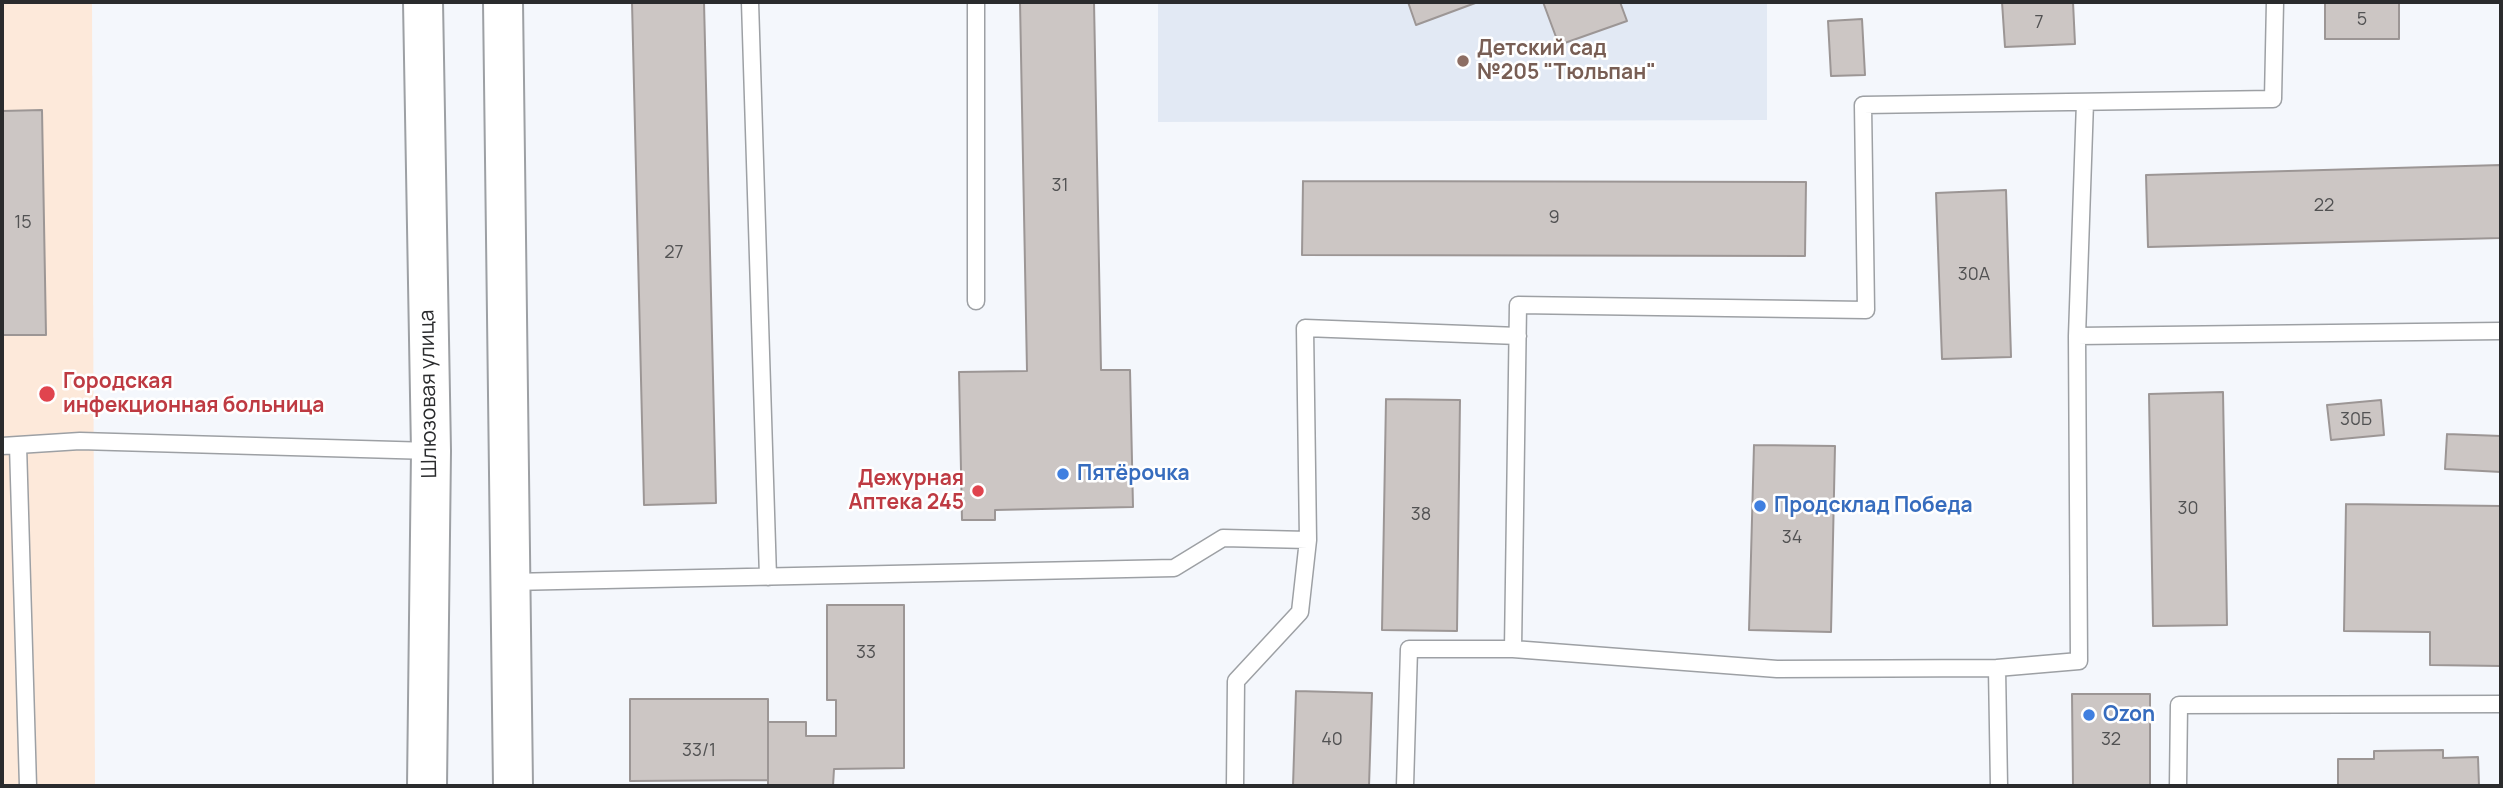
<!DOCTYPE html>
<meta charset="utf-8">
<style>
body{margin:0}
#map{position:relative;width:2503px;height:788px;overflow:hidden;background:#f4f7fc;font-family:Manrope,sans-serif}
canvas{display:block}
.frame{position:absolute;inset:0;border:4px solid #2a2b2d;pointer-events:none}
</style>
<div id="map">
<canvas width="2503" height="788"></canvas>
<div class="frame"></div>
</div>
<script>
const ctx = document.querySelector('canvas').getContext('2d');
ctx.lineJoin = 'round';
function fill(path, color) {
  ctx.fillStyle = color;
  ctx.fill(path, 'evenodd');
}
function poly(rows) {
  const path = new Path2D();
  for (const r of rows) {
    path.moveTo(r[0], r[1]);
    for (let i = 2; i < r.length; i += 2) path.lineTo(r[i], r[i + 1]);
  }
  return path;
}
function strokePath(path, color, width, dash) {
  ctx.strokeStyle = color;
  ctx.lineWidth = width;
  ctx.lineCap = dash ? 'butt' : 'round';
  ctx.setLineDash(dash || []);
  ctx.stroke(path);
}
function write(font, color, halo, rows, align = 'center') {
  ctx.font = font + ' Manrope,sans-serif';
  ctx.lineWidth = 5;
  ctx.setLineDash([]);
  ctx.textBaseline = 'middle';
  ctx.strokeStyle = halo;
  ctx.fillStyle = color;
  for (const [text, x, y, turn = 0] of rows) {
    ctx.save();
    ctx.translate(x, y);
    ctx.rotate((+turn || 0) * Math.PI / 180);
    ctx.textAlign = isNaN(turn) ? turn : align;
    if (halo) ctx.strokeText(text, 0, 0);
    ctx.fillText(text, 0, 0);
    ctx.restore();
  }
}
fill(poly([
 [1158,2,1767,2,1767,120,1158,122]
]), '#e2e9f4');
fill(poly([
 [2,2,92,2,95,786,2,786]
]), '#fde9da');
const building = poly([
 [632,2,704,2,716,503,644,505,632,2],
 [1020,2,1094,2,1101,370,1130,370,1133,507,995,510,995,520,962,520,959,372,1027,371,1020,2],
 [1408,2,1478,2,1416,25,1408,2],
 [1543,2,1620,2,1627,21,1559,45,1543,2],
 [2002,2,2073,2,2075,44,2005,47,2002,2],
 [2325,2,2399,2,2399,39,2325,39,2325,2],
 [1862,19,1865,75,1831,76,1828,21,1862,19],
 [42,110,46,335,2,335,2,111,42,110],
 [2501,165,2501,238,2148,247,2146,175,2501,165],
 [1303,181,1806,182,1805,256,1302,255,1303,181],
 [2006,190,2011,357,1942,359,1936,193,2006,190],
 [2223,392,2227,625,2153,626,2149,394,2223,392],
 [1386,399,1460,400,1457,631,1382,630,1386,399],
 [2381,400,2384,435,2331,440,2327,405,2381,400],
 [2447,434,2501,436,2501,472,2445,469,2447,434],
 [1754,445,1835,446,1831,632,1749,630,1754,445],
 [2346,504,2501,506,2501,666,2430,665,2430,632,2344,631,2346,504],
 [827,605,904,605,904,768,834,769,833,786,768,786,768,722,806,722,806,736,836,736,836,700,827,700,827,605],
 [1296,691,1372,693,1369,786,1293,786,1296,691],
 [2072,694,2150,694,2150,786,2073,786,2072,694],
 [630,699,768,699,768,780,630,781,630,699],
 [2443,750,2443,758,2478,757,2479,786,2338,786,2338,759,2374,759,2374,751,2443,750]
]);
fill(building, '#ccc6c4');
strokePath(building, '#9c9695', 2);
const service = poly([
 [750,2,768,577],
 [976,2,976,301],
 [2077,336,2085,102],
 [18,445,28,786],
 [2,446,80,441,431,451],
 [510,582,1174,568,1223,538,1308,540,1305,328,1518,336],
 [1513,649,1777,669,1997,668],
 [1235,786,1236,681,1300,612,1308,540],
 [1405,786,1409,649,1513,649,1518,305,1866,310,1863,105,2273,99,2275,2],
 [1999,786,1997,668,2079,661,2077,336,2501,331],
 [2178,786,2179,705,2501,704]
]);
const secondary = poly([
 [423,2,431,451,427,786],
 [503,2,513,786]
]);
strokePath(service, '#9da0a4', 19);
strokePath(secondary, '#9da0a4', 42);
strokePath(service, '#fff', 16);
strokePath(secondary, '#fff', 38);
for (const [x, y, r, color] of [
 [1463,61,7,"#8d6e63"],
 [47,394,9,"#e0444e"],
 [1063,474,7,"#3f7fe0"],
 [978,491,7,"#e0444e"],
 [1760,506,7,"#3f7fe0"],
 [2089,715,7,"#3f7fe0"]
]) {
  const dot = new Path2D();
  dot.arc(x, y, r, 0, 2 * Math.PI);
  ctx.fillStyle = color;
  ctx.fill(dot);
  strokePath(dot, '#fff', 2.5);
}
write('18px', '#525253', null, [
 ["5",2362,20],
 ["7",2039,23],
 ["31",1060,186],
 ["22",2324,206],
 ["9",1554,218],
 ["15",23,223],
 ["27",674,253],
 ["30А",1974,275],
 ["30Б",2356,420],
 ["30",2188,509],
 ["38",1421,515],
 ["34",1792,538],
 ["33",866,653],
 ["40",1332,740],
 ["32",2111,740],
 ["33/1",699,751]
]);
write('bold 21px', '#785e54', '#fff', [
 ["Детский сад",1477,49],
 ["№205 \"Тюльпан\"",1477,73]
], 'left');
write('bold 21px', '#be3a42', '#fff', [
 ["Городская",63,382],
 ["инфекционная больница",63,406],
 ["Дежурная",964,479,"right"],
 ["Аптека 245",964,503,"right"]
], 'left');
write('21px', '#2a2b2d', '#fff', [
 ["Шлюзовая улица",429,394,-91]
]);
write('bold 21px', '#366cbe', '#fff', [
 ["Пятёрочка",1077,474],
 ["Продсклад Победа",1774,506],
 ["Ozon",2103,715]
], 'left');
</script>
